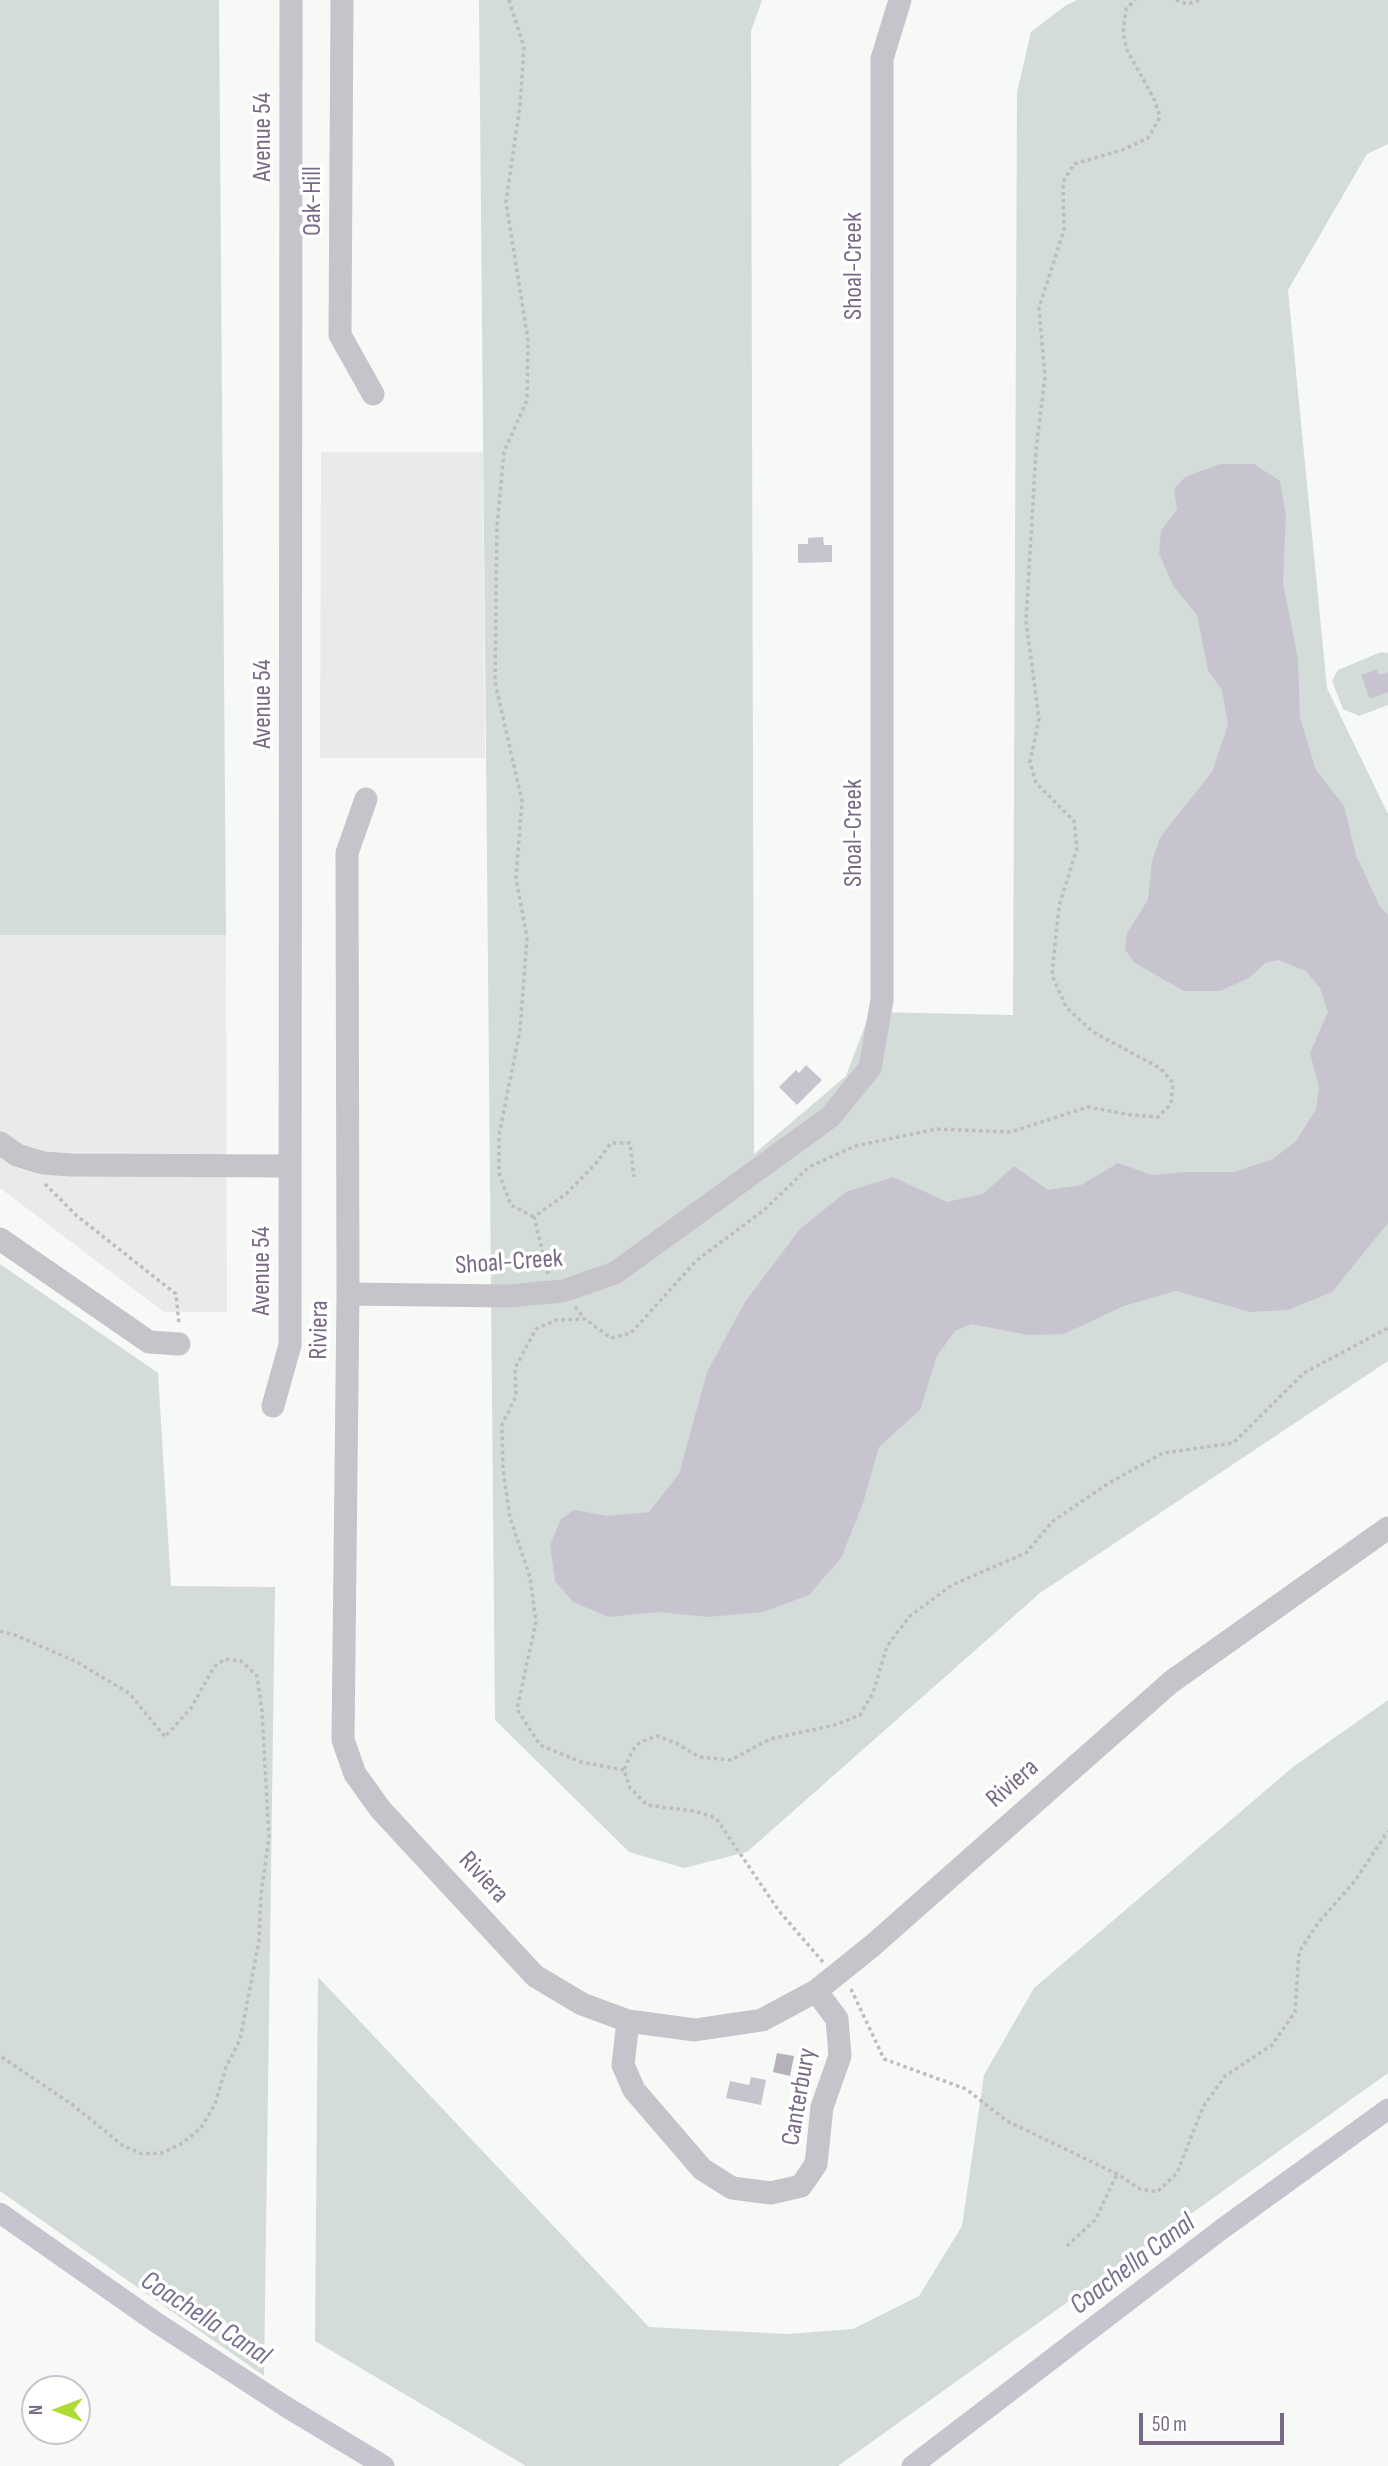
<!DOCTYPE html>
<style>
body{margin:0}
#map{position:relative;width:1388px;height:2466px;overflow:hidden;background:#f7f9f7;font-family:"Sofia Sans Condensed",sans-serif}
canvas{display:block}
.north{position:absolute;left:21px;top:2375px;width:70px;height:70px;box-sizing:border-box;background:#fff;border:2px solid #c9c3cf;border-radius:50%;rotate:270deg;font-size:19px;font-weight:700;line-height:28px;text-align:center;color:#786a87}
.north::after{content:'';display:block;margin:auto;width:24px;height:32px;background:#b0db36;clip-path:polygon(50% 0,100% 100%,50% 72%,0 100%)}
.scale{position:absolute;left:1139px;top:2413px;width:145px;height:32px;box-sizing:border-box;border:4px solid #786a87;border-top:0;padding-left:9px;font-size:21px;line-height:24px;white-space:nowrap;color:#786a87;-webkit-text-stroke:5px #fff;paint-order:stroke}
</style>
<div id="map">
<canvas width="1388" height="2466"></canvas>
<div class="north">N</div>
<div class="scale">50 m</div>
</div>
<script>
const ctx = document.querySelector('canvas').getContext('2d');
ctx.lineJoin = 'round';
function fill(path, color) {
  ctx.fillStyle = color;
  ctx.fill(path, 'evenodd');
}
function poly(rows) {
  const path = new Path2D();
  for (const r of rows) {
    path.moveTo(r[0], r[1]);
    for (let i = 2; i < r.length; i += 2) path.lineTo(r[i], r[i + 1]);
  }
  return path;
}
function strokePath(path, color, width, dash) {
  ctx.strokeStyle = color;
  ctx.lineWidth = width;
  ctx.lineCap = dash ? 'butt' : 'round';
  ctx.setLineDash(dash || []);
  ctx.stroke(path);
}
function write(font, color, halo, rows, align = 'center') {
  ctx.font = font + ' "Sofia Sans Condensed",sans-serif';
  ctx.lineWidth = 7;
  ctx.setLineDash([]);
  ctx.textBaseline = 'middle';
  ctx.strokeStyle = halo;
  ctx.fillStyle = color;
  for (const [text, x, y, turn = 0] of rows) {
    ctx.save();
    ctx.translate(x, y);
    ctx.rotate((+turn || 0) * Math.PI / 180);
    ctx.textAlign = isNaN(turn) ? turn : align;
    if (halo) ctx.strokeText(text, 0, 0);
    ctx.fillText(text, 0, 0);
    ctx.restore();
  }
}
fill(poly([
 [321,452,483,452,485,758,320,758],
 [0,935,226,935,227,1312,164,1312,0,1188]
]), '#e9eaea');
fill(poly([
 [0,0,219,0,226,935,0,935],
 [479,0,762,0,751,31,754,1154,846,1076,870,1012,1013,1015,1017,92,1031,32,1065,6,1077,0,1388,0,1388,144,1367,154,1288,290,1327,688,1388,814,1388,1361,1040,1593,747,1852,684,1868,629,1852,495,1720],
 [1381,652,1388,653,1388,705,1359,716,1343,709,1332,681,1338,670],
 [0,1264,158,1373,171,1586,275,1587,264,2376,0,2191],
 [1388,1700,1388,2073,838,2466,526,2466,315,2341,318,1977,649,2327,788,2334,853,2329,919,2296,962,2226,984,2075,1034,1988,1293,1767]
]), '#d4dcda');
fill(poly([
 [1220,464,1254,464,1280,481,1286,516,1283,583,1298,659,1300,718,1316,770,1344,806,1356,855,1379,905,1388,915,1388,1223,1332,1292,1288,1310,1250,1312,1176,1291,1124,1306,1064,1334,1028,1335,971,1324,955,1331,937,1356,920,1410,879,1447,863,1503,841,1558,809,1595,763,1612,708,1617,658,1612,609,1617,573,1602,555,1581,550,1545,561,1519,574,1510,609,1516,649,1512,679,1474,707,1372,745,1302,800,1229,846,1192,893,1177,947,1202,983,1194,1014,1166,1048,1190,1081,1185,1118,1163,1152,1175,1184,1172,1234,1172,1273,1159,1296,1141,1316,1109,1319,1087,1310,1053,1328,1012,1320,988,1306,971,1278,960,1265,963,1249,978,1220,991,1184,991,1135,963,1125,950,1127,933,1148,900,1152,861,1161,836,1212,772,1228,725,1222,690,1208,670,1197,615,1173,586,1159,553,1161,531,1177,509,1174,489,1185,477],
 [823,537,824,545,832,545,832,562,798,563,798,544,808,544,808,538],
 [1377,669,1379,675,1388,672,1388,692,1370,699,1361,675],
 [806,1065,822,1080,797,1105,779,1087,796,1070,799,1073],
 [751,2077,766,2080,761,2105,726,2098,730,2081,749,2085]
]), '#c7c4d0');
strokePath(poly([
 [0,2213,157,2323,288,2408,384,2466],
 [912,2466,1222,2229,1388,2109]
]), '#c7c4d0', 21);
fill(poly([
 [777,2053,794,2056,790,2076,773,2072]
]), '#b6b0bc');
strokePath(poly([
 [509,0,524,47,520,106,506,202,528,340,527,400,504,452,497,526,495,682,522,801,516,878,527,938,520,1030,499,1135,499,1173,511,1205,534,1217],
 [1176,0,1187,4,1200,0],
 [45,1184,77,1216,176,1294,179,1324],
 [548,1274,534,1217,567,1193,597,1162,611,1143,630,1143,634,1177],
 [575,1307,585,1319],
 [0,1631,15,1635,75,1661,129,1693,165,1737,191,1708,214,1667,225,1659,241,1661,257,1676,262,1711,269,1838,261,1894,259,1941,240,2040,226,2067,215,2104,201,2128,181,2144,162,2153,142,2154,122,2145,73,2105,0,2056],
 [624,1770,581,1762,540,1745,517,1709,536,1622,530,1577,510,1518,503,1469,502,1425,516,1396,515,1368,536,1329,556,1320,585,1319,611,1338,631,1333,697,1260,764,1210,809,1167,855,1146,936,1129,1011,1132,1088,1107,1131,1115,1158,1117,1171,1104,1173,1083,1160,1068,1093,1032,1066,1007,1052,975,1059,906,1077,848,1074,821,1036,783,1030,762,1039,719,1026,621,1036,450,1045,377,1039,308,1064,230,1063,182,1074,164,1122,150,1148,138,1160,117,1154,99,1127,50,1123,32,1126,9,1135,0],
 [823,1962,779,1911,716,1818,694,1811,647,1805,630,1788,624,1770,632,1751,640,1742,657,1736,676,1743,699,1757,731,1760,770,1739,835,1725,860,1715,873,1693,887,1646,910,1616,952,1585,1026,1553,1053,1521,1109,1483,1163,1453,1233,1443,1304,1373,1388,1328],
 [851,1989,884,2059,966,2089,1007,2121,1117,2174,1140,2189,1157,2192,1177,2173,1203,2107,1225,2076,1272,2045,1295,2012,1299,1952,1318,1923,1355,1881,1388,1831],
 [1067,2246,1095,2220,1117,2174]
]), '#bebbc1', 3.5, [3.5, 3.5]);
strokePath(poly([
 [342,0,340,335,373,394],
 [366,799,347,853,348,1294,343,1740,355,1774,381,1810,535,1976,582,2004,628,2021,695,2030,762,2020,816,1991,872,1946,1171,1682,1388,1528],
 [0,1143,17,1155,43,1163,71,1165,290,1166],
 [0,1239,149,1342,179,1344],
 [348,1294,509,1296,563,1291,615,1273,830,1117,870,1068,882,1000,882,59,900,0],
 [273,1406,290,1345,291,0],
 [628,2021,623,2065,634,2090,702,2169,732,2188,771,2193,801,2186,816,2164,822,2107,840,2056,837,2019,816,1991]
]), '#c6c3ca', 23);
write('26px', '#786a87', '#fff', [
 ["Avenue 54",263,137,-90],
 ["Oak-Hill",313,201,-90],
 ["Shoal-Creek",854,266,-90],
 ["Avenue 54",263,704,-90],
 ["Shoal-Creek",854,833,-90],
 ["Shoal-Creek",509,1263,-4],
 ["Avenue 54",262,1271,-90],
 ["Riviera",320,1330,-89],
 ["Riviera",1013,1784,-41],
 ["Riviera",483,1878,47],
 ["Canterbury",800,2097,-80]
]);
write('italic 28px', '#797090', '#fff', [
 ["Coachella Canal",1133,2265,-37],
 ["Coachella Canal",205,2319,33]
]);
</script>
